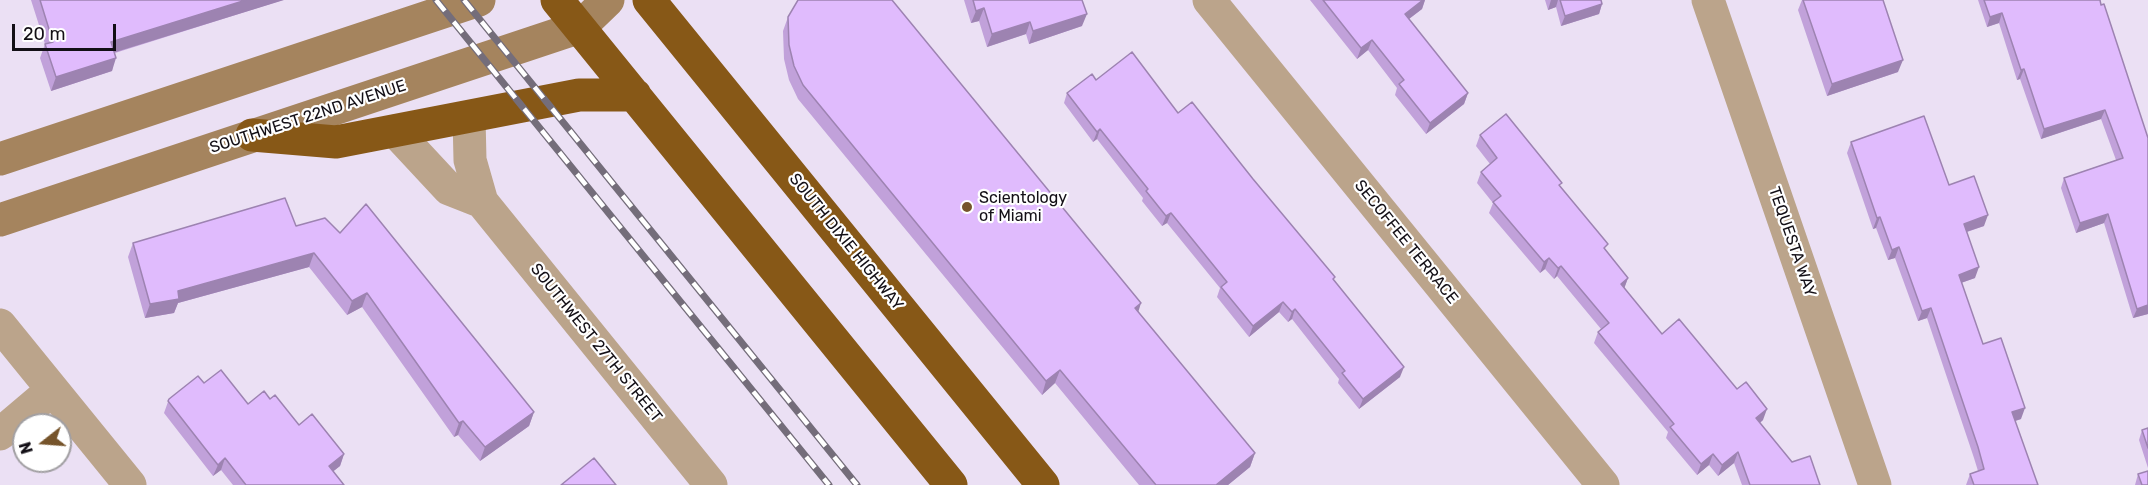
<!DOCTYPE html>
<style>
body{margin:0}
#map{position:relative;width:2148px;height:485px;overflow:hidden;background:#ebe0f4;font-family:Rubik,sans-serif}
canvas{display:block}
.north{position:absolute;left:12px;top:413px;width:60px;height:60px;box-sizing:border-box;background:#fff;border:2px solid #a19fa2;border-radius:50%;rotate:253deg;font-size:16px;font-weight:700;line-height:24px;text-align:center;color:#130f16}
.north::after{content:'';display:block;margin:auto;width:21px;height:27px;background:#76542b;clip-path:polygon(50% 0,100% 100%,50% 72%,0 100%)}
.scale{position:absolute;left:12px;top:24px;width:104px;height:27px;box-sizing:border-box;border:3px solid #130f16;border-top:0;padding-left:8px;font-size:18px;line-height:21px;white-space:nowrap;color:#130f16;-webkit-text-stroke:4px #fff;paint-order:stroke}
</style>
<div id="map">
<canvas width="2148" height="485"></canvas>
<div class="north">N</div>
<div class="scale">20 m</div>
</div>
<script>
const ctx = document.querySelector('canvas').getContext('2d');
ctx.lineJoin = 'round';
function poly(rows) {
  const path = new Path2D();
  for (const r of rows) {
    path.moveTo(r[0], r[1]);
    for (let i = 2; i < r.length; i += 2) path.lineTo(r[i], r[i + 1]);
  }
  return path;
}
function strokePath(path, color, width, dash) {
  ctx.strokeStyle = color;
  ctx.lineWidth = width;
  ctx.lineCap = dash ? 'butt' : 'round';
  ctx.setLineDash(dash || []);
  ctx.stroke(path);
}
function fill(path, color) {
  ctx.fillStyle = color;
  ctx.fill(path, 'evenodd');
}
function write(font, color, halo, rows, align = 'center') {
  ctx.font = font + ' Rubik,sans-serif';
  ctx.lineWidth = 4.5;
  ctx.setLineDash([]);
  ctx.textBaseline = 'middle';
  ctx.strokeStyle = halo;
  ctx.fillStyle = color;
  for (const [text, x, y, turn = 0] of rows) {
    ctx.save();
    ctx.translate(x, y);
    ctx.rotate((+turn || 0) * Math.PI / 180);
    ctx.textAlign = isNaN(turn) ? turn : align;
    if (halo) ctx.strokeText(text, 0, 0);
    ctx.fillText(text, 0, 0);
    ctx.restore();
  }
}
strokePath(poly([
 [1209,0,1603,485],
 [1708,0,1875,485],
 [469,117,470,160,482,202,711,485],
 [395,131,449,189,482,202],
 [0,325,130,485],
 [0,434,52,390]
]), '#bba48b', 33);
strokePath(poly([
 [0,159,479,0],
 [0,220,580,27,608,0]
]), '#a5845e', 33);
strokePath(poly([
 [557,0,951,485],
 [649,0,1043,485],
 [252,135,336,142,579,95,635,95]
]), '#875817', 33);
const rail = poly([
 [436,0,829,485],
 [464,0,857,485]
]);
strokePath(rail, '#746d7a', 7);
strokePath(rail, '#fff', 4.5, [14]);
fill(poly([
 [31,0,283,0,115,53,112,71,51,91,40,58,45,44],
 [964,0,1082,0,1082,26,1029,44,1026,34,987,47,979,21,971,23],
 [1310,0,1425,0,1422,9,1409,19,1468,93,1464,104,1426,134,1395,95,1397,88,1368,50,1357,59],
 [1545,0,1601,0,1602,4,1599,14,1561,26,1556,7,1548,10],
 [1802,0,1883,0,1898,72,1827,96,1798,10],
 [1978,0,2100,0,2148,138,2148,314,2133,318,2104,223,2076,233,2061,188,2064,178,2116,160,2101,119,2041,139,2020,79,2017,80,1999,23,1987,27],
 [788,17,1138,312,1255,453,1250,467,1228,485,1139,485,1055,383,1042,395,798,99,789,80,784,59,783,31],
 [1096,80,1178,113,1253,179,1334,280,1400,377,1359,409,1338,383,1339,379,1292,319,1288,322,1279,312,1249,337,1217,297,1220,288,1167,223,1162,226,1142,201,1143,198,1097,139,1093,142,1064,103,1067,93],
 [1480,135,1560,187,1606,250,1628,278,1624,288,1662,334,1737,389,1763,420,1760,423,1792,462,1820,485,1742,485,1734,463,1718,476,1709,465,1697,475,1666,438,1668,432,1594,343,1598,332,1601,329,1557,276,1554,279,1545,269,1540,273,1489,213,1493,203,1477,183,1481,172,1490,164,1476,146],
 [1851,142,1949,185,1984,226,1967,232,1975,278,1961,283,1983,344,2021,419,2015,421,2038,485,1966,485,1970,474,1978,471,1974,458,1927,318,1918,321,1895,258,1888,260,1876,228,1873,229,1847,153],
 [296,226,340,233,534,412,529,426,480,461,458,435,454,437,362,307,347,315,309,267,178,303,174,313,145,318,128,257,133,243],
 [204,383,248,404,270,399,299,425,344,454,340,466,333,471,344,485,233,485,221,470,213,476,164,413,169,399],
 [2148,428,2148,468,2139,440,2142,430],
 [2138,474,2148,485,2135,485]
]), '#c1a1da');
fill(poly([
 [246,0,284,0,106,55,111,42],
 [1423,0,1425,0,1422,9,1401,25,1405,14],
 [1551,0,1558,0,1556,7,1548,10],
 [1602,4,1599,14,1561,26,1565,16],
 [984,8,979,21,971,23,976,11],
 [2002,13,1999,23,1987,27,1990,17],
 [1087,14,1082,26,1029,44,1033,31],
 [1030,22,1026,34,987,47,992,34],
 [1372,40,1368,50,1357,59,1361,48],
 [116,58,112,71,51,91,56,77],
 [1903,60,1898,72,1827,96,1832,84],
 [2024,69,2020,79,2017,80,2021,70],
 [1468,93,1464,104,1426,134,1430,123],
 [2105,110,2101,119,2041,139,2044,129],
 [1100,129,1097,139,1093,142,1097,132],
 [1171,213,1167,223,1162,226,1166,216],
 [2108,214,2104,223,2076,233,2080,223],
 [1988,215,1984,226,1960,234,1964,224],
 [1880,217,1876,228,1873,229,1877,218],
 [1899,247,1895,258,1888,260,1892,250],
 [314,253,309,267,178,303,174,313,145,318,150,304,178,291],
 [1549,258,1545,269,1540,273,1544,262],
 [1561,266,1557,276,1554,279,1558,268],
 [1979,267,1975,278,1955,285,1959,275],
 [1628,278,1624,289,1621,284],
 [367,293,362,307,347,315,352,301],
 [1283,302,1279,312,1249,337,1253,326],
 [1141,303,1137,316,1135,308],
 [2148,305,2148,314,2133,318,2137,309],
 [1931,308,1927,318,1918,321,1922,311],
 [1295,309,1292,319,1288,322,1292,312],
 [1404,367,1400,377,1359,409,1363,399],
 [1060,370,1055,383,1042,395,1046,381],
 [2025,408,2021,419,2009,423,2012,412],
 [1767,409,1763,420,1752,429,1756,418],
 [534,412,529,426,480,461,485,447],
 [463,421,458,435,454,437,459,423],
 [1738,452,1734,463,1718,476,1722,465],
 [1255,453,1250,467,1228,485,1216,485],
 [344,454,340,466,325,478,329,466],
 [1713,454,1709,465,1697,475,1701,464],
 [225,458,221,470,213,476,218,465]
]), '#9d83b1');
const building = poly([
 [40,0,246,0,111,42,116,58,56,77,45,44,53,42,40,0],
 [798,0,892,0,1141,303,1135,308,1255,453,1216,485,1156,485,1060,370,1046,381,803,85,794,66,789,45,788,17,798,0],
 [973,0,1082,0,1087,14,1033,31,1030,22,992,34,984,8,976,11,973,0],
 [1323,0,1423,0,1405,14,1468,93,1430,123,1399,84,1404,80,1372,40,1361,48,1323,0],
 [1560,0,1601,0,1602,4,1565,16,1560,0],
 [1803,0,1883,0,1903,60,1832,84,1803,0],
 [1984,0,2100,0,2101,5,2104,4,2148,138,2148,305,2137,309,2108,214,2080,223,2064,178,2123,158,2105,110,2044,129,2024,69,2021,70,2002,13,1990,17,1984,0],
 [1132,52,1178,113,1192,102,1253,179,1335,277,1333,279,1404,367,1363,399,1342,373,1345,371,1295,309,1292,312,1283,302,1253,326,1221,287,1227,282,1171,213,1166,216,1146,191,1148,189,1100,129,1097,132,1067,93,1092,74,1096,80,1132,52],
 [1506,114,1562,183,1559,185,1608,244,1604,248,1628,278,1621,284,1662,334,1679,319,1737,389,1746,382,1767,409,1756,418,1792,462,1810,456,1820,485,1750,485,1738,452,1722,465,1713,454,1701,464,1670,427,1674,424,1598,332,1609,323,1561,266,1558,268,1549,258,1544,262,1493,202,1501,196,1481,172,1497,158,1480,135,1506,114],
 [1924,116,1949,185,1974,176,1988,215,1964,224,1979,267,1959,275,1983,344,2001,338,2025,408,2012,412,2038,485,1974,485,1970,474,1984,469,1978,447,1931,308,1922,311,1899,247,1892,250,1880,217,1877,218,1851,142,1924,116],
 [285,198,296,226,325,218,340,233,366,204,534,412,485,447,463,421,459,423,367,293,352,301,314,253,178,291,179,299,150,304,133,243,285,198],
 [221,370,248,404,264,391,270,399,275,395,299,425,312,414,344,454,329,466,344,485,246,485,225,458,218,465,168,401,169,399,198,376,204,383,221,370],
 [2148,428,2148,448,2142,430,2148,428],
 [594,458,616,485,561,485,594,458],
 [2148,471,2148,485,2142,485,2138,474,2148,471]
]);
fill(building, '#e0bbfd');
strokePath(building, '#9d83b1', 1.5);
for (const [x, y, r, color] of [
 [967,207,6,"#76542b"]
]) {
  const dot = new Path2D();
  dot.arc(x, y, r, 0, 2 * Math.PI);
  ctx.fillStyle = color;
  ctx.fill(dot);
  strokePath(dot, '#fff', 2);
}
write('16px', '#130f16', '#fff', [
 ["SOUTHWEST 22ND AVENUE",308,117,-18],
 ["SOUTH DIXIE HIGHWAY",846,242,51],
 ["SECOFFEE TERRACE",1406,242,51],
 ["TEQUESTA WAY",1792,242,71],
 ["SOUTHWEST 27TH STREET",596,343,51]
]);
write('16px', '#130f16', '#fff', [
 ["Scientology",979,198],
 ["of Miami",979,216]
], 'left');
</script>
